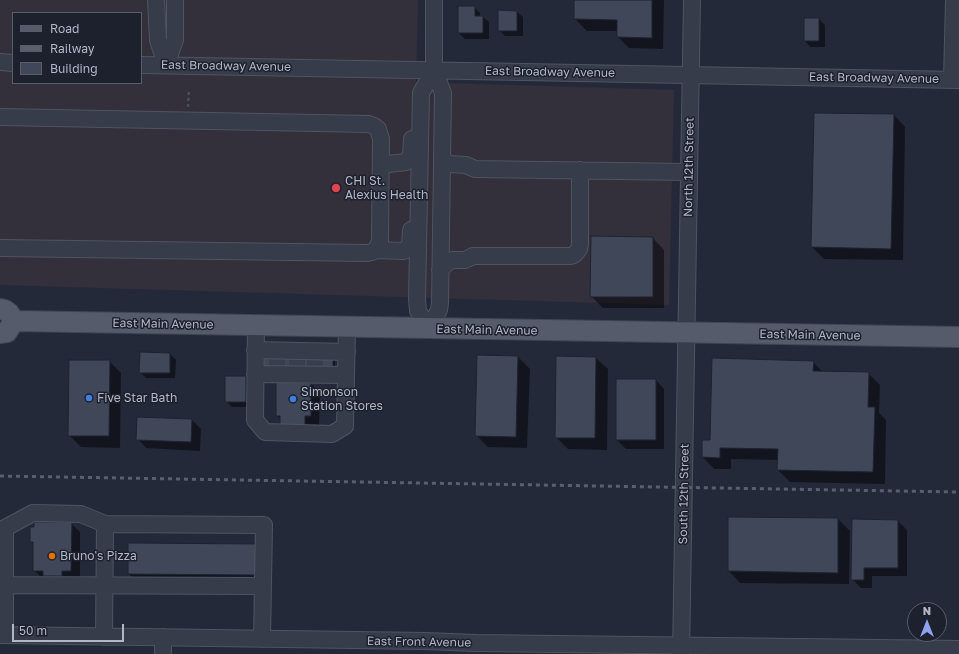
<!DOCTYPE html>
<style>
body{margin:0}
#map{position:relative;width:959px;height:654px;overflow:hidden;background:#242939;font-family:"Golos Text",sans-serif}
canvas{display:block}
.legend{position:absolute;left:12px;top:12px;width:130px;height:72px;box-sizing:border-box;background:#1d212e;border:1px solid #595d6a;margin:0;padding:5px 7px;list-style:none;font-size:12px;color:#b3b7c5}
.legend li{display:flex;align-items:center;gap:8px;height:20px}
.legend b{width:20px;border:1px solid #595d6a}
.north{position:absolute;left:907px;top:602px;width:40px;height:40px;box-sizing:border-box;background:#1d212e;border:1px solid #595d6a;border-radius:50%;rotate:0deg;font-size:11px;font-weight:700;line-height:16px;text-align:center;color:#b3b7c5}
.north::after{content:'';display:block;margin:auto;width:14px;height:18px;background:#8da3f0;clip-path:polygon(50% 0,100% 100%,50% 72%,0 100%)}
.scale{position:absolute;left:12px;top:624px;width:112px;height:18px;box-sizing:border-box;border:2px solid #b3b7c5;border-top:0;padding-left:5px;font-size:12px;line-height:14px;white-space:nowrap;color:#b3b7c5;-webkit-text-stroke:3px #1d212e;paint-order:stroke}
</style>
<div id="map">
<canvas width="959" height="654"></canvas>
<ul class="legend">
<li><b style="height:5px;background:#555b6a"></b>Road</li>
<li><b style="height:5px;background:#5a5f70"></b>Railway</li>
<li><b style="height:11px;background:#404759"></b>Building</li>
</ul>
<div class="north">N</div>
<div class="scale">50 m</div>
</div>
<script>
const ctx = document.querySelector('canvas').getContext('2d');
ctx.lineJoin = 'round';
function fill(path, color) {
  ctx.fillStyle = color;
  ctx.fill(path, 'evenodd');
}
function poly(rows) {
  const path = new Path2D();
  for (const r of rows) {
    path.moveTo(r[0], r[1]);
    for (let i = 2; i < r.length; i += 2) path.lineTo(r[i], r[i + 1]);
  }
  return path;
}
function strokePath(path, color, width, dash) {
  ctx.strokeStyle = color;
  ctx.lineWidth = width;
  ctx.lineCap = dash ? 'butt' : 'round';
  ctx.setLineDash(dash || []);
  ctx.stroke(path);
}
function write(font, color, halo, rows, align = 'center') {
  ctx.font = font + ' "Golos Text",sans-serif';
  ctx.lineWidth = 3;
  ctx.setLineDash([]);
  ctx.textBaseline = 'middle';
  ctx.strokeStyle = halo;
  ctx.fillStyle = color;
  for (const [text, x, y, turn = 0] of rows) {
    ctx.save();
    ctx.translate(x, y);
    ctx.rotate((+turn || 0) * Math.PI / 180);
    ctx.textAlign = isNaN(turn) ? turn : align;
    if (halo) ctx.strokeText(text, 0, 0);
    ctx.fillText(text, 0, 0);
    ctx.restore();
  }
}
fill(poly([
 [0,0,418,0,416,82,674,90,669,305,0,285],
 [13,13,141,13,141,83,13,83]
]), '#332f3b');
fill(poly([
 [664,0,663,49,629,48,618,37,618,31,587,31,575,19,575,1],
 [474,7,480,13,480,17,483,17,489,22,489,39,465,39,459,33],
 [517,12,523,17,523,36,505,36,499,30],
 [819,19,825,25,825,47,810,47,805,41],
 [894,115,905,127,903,260,824,259,812,247],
 [653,238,664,250,664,308,603,308,591,296],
 [170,354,176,360,175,378,146,378,140,372],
 [335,356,335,370,264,370],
 [518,357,530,369,527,448,488,447,476,435],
 [557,357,596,358,608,369,607,450,568,449,556,437],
 [109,361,121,373,120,448,81,447,69,435],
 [813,362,823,372,868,373,880,385,879,413,886,420,885,484,790,482,778,470,779,460,731,459,731,469,714,469,703,457,703,441,711,441],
 [246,377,252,383,252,407,232,407,226,401],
 [656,380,664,389,664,449,626,449,617,440],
 [311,384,320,393,319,425,313,424,313,434,281,420,277,415],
 [192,420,201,429,200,451,146,448,138,439],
 [838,519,850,531,849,584,740,583,729,571],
 [898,521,907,530,907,576,872,576,872,588,861,588,852,579],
 [71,523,80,532,80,580,43,579,34,570,34,545,31,541],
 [258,545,270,586,141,585,129,574]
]), '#0007');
const building = poly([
 [574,0,652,0,652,38,617,37,617,20,574,19,574,0],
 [458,6,475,6,475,16,483,16,483,33,458,33,458,6],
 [498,10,517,11,517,31,498,31,498,10],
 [804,18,819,18,819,41,804,41,804,18],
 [814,113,894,114,891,249,811,247,814,113],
 [591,236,653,237,653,297,590,297,591,236],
 [261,351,333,352,333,368,260,368,261,351],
 [140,352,170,353,170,373,139,373,140,352],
 [477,355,518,356,516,437,475,436,477,355],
 [556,356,596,357,595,438,555,438,556,356],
 [712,358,814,361,813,371,869,372,868,407,875,407,873,472,777,470,778,449,720,448,720,458,702,457,702,440,710,440,712,358],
 [69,360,110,360,109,436,68,436,69,360],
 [225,376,246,376,246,402,225,402,225,376],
 [616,379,656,379,656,440,616,440,616,379],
 [276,382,311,383,311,416,305,416,305,426,280,426,280,416,276,416,276,382],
 [137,417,192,419,191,442,136,440,137,417],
 [728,517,838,518,838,573,728,571,728,517],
 [852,519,898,520,898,568,864,568,864,580,851,580,852,519],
 [34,522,72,522,71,571,62,571,62,576,43,576,43,571,33,571,33,542,30,542,30,527,34,527,34,522],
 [128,543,259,544,258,575,128,574,128,543]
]);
fill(building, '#404759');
strokePath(building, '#1f2330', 1);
strokePath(poly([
 [315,352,315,368],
 [277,368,277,352],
 [297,368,297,352]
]), '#393e4e', 16, [16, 8]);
const minor = poly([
 [156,0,158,40,166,65],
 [0,62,13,63],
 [141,65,959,80],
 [166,65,175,40,175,0],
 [434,70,421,93,417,299,418,311,429,329,439,310,440,303,443,93,434,70,434,0],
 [952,80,954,0],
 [0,117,369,124,374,126,378,129,381,139,380,241,376,250,372,252,367,253,0,248],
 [442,159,449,164,466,165,475,169,689,172],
 [381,166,388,164,406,162,411,155,412,139],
 [376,250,404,251,410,245,411,230],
 [440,270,448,262,453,260,465,260,473,256,570,256,574,255,579,249,580,244,580,170],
 [256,325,255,420,265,432,332,434,345,426,347,327],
 [255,350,347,352],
 [255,374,346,375],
 [0,585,263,586],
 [0,635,425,641,476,643,959,649],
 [5,635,5,528,33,513,81,514,105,524],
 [104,637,105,524,264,525,262,639],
 [163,637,163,654],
 [681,654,692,0]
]);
const major = poly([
 [0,309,5,310,9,313,14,321],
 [14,321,959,337],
 [0,333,7,332,14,321]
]);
strokePath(minor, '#505461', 18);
strokePath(major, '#414552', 22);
strokePath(poly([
 [188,107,189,89]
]), '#445257', 2.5, [3, 3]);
strokePath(minor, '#373c4a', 16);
strokePath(major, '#555b6a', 20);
strokePath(poly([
 [0,476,959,492]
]), '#5a5f70', 3, [4, 4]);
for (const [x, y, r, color] of [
 [336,188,5,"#e0444e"],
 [89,398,4,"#3f7fe0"],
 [293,399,4,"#3f7fe0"],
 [52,556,4,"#e8710a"]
]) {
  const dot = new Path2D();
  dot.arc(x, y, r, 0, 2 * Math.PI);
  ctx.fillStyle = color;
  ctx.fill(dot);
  strokePath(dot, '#1d212e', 1.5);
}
write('12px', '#b3b7c5', '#1d212e', [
 ["East Broadway Avenue",226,66,1],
 ["East Broadway Avenue",550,72,1],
 ["East Broadway Avenue",874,78,1],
 ["North 12th Street",689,167,-89],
 ["East Main Avenue",163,324,1],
 ["East Main Avenue",487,330,1],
 ["East Main Avenue",810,335,1],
 ["South 12th Street",684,494,-89],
 ["East Front Avenue",419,642,1]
]);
write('12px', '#b3b7c5', '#1d212e', [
 ["CHI St.",345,181],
 ["Alexius Health",345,195],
 ["Simonson",301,392],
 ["Station Stores",301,406],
 ["Five Star Bath",97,398],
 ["Bruno's Pizza",60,556]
], 'left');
</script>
